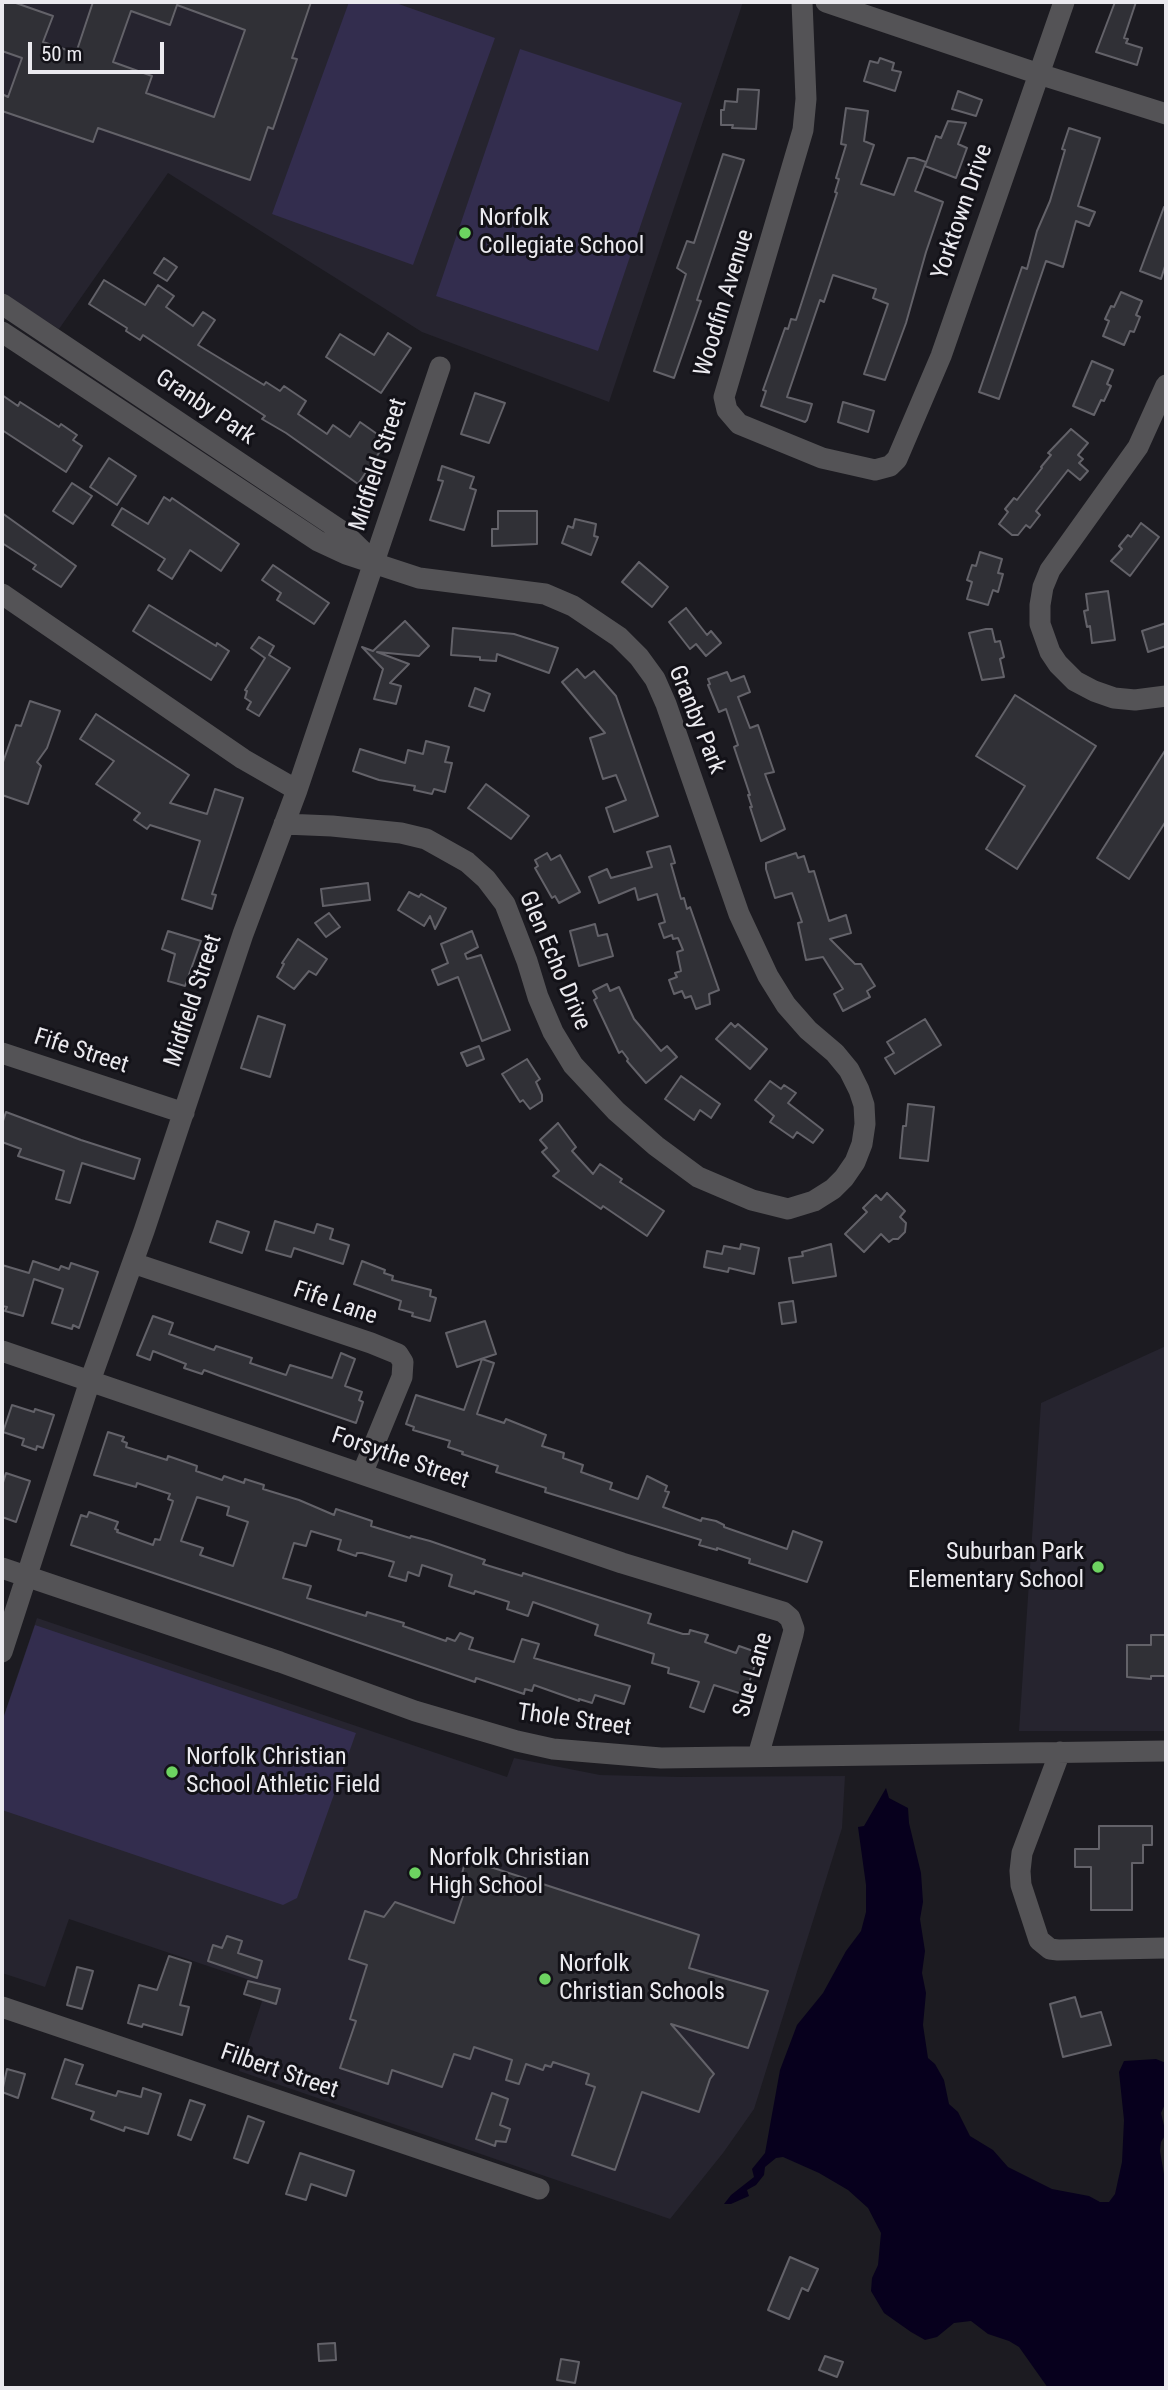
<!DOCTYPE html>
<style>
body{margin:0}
#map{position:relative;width:1168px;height:2390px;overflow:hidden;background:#1c1b21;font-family:"Roboto Condensed",sans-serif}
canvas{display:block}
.frame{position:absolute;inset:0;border:4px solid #ebeaef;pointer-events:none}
.scale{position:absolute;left:28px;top:42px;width:136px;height:32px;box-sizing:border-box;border:4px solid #ebeaef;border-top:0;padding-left:9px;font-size:21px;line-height:24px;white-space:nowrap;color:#ebeaef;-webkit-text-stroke:5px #131218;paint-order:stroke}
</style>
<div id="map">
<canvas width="1168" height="2390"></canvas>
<div class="frame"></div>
<div class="scale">50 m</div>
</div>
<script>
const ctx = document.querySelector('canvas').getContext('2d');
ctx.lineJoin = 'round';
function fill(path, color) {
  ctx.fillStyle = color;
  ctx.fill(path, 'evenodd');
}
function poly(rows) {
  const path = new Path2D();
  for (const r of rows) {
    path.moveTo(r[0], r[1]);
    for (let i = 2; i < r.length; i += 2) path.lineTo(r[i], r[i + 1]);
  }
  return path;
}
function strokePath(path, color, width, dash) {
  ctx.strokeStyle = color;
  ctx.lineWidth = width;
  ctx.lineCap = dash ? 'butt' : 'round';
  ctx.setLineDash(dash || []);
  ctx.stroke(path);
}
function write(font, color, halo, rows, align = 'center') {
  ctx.font = font + ' "Roboto Condensed",sans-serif';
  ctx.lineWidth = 6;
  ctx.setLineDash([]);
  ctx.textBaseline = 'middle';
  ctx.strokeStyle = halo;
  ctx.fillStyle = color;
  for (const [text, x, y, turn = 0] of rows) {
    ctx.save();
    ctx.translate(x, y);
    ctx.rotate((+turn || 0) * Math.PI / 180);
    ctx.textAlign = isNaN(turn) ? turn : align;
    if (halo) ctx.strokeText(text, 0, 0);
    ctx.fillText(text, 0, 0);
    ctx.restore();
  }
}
fill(poly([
 [2,2,743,2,609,402,422,332,168,173,59,329,2,293],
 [1166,1346,1166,1731,1019,1731,1041,1403],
 [37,1618,507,1777,514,1758,600,1775,679,1777,845,1776,842,1828,754,2109,723,2153,670,2219,239,2071,267,1986,69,1919,45,1987,2,1973,2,1721]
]), '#26242f');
fill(poly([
 [349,2,393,2,495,38,413,265,272,214],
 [520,49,682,103,598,351,436,296],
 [35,1625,356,1733,297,1898,283,1905,2,1810,2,1722]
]), '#332d4e');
fill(poly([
 [886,1788,889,1798,908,1808,909,1823,921,1873,923,1902,920,1919,925,1951,922,1973,926,1993,923,2025,928,2058,935,2064,944,2080,949,2104,958,2112,970,2136,993,2150,1008,2167,1052,2189,1089,2196,1100,2202,1109,2202,1115,2194,1122,2162,1124,2120,1119,2072,1124,2061,1156,2059,1166,2063,1166,2102,1161,2113,1166,2134,1161,2142,1160,2151,1166,2186,1166,2388,1048,2388,1019,2347,1009,2341,988,2334,971,2321,954,2323,937,2337,925,2340,911,2332,884,2313,871,2291,872,2278,878,2265,881,2233,868,2208,848,2190,819,2173,783,2157,776,2158,765,2167,764,2175,756,2185,747,2190,749,2196,731,2204,724,2204,731,2195,754,2177,752,2169,765,2153,780,2070,797,2025,823,1993,846,1951,861,1931,866,1912,866,1885,858,1827,864,1826]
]), '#07001d');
const building = poly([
 [2,2,13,2,53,16,43,42,76,53,93,2,311,2,292,58,297,59,273,129,268,127,250,180,98,128,93,142,2,111,2,94,8,97,22,58,2,51,2,2],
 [177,5,245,30,214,117,146,93,152,76,113,62,131,11,170,25,177,5],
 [1115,2,1136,2,1124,38,1128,39,1126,43,1142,48,1137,65,1096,52,1115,2],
 [880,58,894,63,892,70,901,72,895,91,864,81,870,61,878,63,880,58],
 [738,89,759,90,756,129,732,128,733,125,721,125,721,110,724,110,725,101,737,102,738,89],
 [958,91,982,100,976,116,952,109,958,91],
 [846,108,868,111,864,141,874,145,861,184,894,195,908,158,914,158,926,162,915,191,943,202,926,252,906,323,885,380,864,374,888,304,873,298,876,289,833,275,824,302,820,300,787,397,812,404,807,420,805,422,761,406,766,391,763,390,785,328,788,329,791,319,796,320,837,193,835,192,839,179,836,178,846,145,841,144,846,108],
 [948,121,966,123,958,144,967,148,956,178,925,166,936,136,941,138,948,121],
 [1069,128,1100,138,1078,206,1095,212,1089,226,1076,221,1063,267,1046,261,999,399,979,392,1022,267,1027,269,1037,231,1050,201,1065,150,1062,149,1069,128],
 [723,154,744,160,697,300,701,301,674,378,654,371,686,274,677,268,687,241,694,243,723,154],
 [1164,207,1166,207,1166,263,1161,279,1140,271,1164,207],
 [164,258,177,267,167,281,154,273,164,258],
 [104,280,145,305,158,285,174,296,166,307,193,326,203,312,215,320,198,345,264,385,266,382,280,391,284,386,306,401,298,414,327,434,333,425,350,437,360,422,387,441,358,484,286,433,262,419,265,416,143,335,140,340,126,331,127,328,89,304,104,280],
 [1121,292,1142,301,1136,315,1140,317,1134,332,1130,331,1124,345,1103,336,1109,321,1105,319,1111,306,1114,307,1121,292],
 [388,333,411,348,381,393,326,357,340,334,374,355,388,333],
 [1092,361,1113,370,1107,384,1111,386,1104,401,1101,400,1094,415,1073,406,1092,361],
 [475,393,505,403,489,443,461,434,475,393],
 [2,395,18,406,20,402,59,427,61,424,77,435,73,440,82,446,66,472,2,430,2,395],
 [843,402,874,411,868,432,838,422,843,402],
 [1071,429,1088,443,1078,455,1083,459,1079,463,1088,471,1080,480,1068,470,1036,511,1040,515,1030,528,1026,525,1018,535,1012,535,999,524,1008,512,1005,509,1014,498,1017,500,1042,468,1041,467,1051,455,1048,453,1071,429],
 [109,458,136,476,117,505,90,487,109,458],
 [442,466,474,477,470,488,476,490,464,530,430,520,443,481,438,480,442,466],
 [72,483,92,496,73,524,53,511,72,483],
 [164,497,170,501,172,498,239,544,221,571,190,550,172,579,158,570,165,559,112,525,122,508,148,524,164,497],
 [498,511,537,511,537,544,492,546,492,529,498,529,498,511],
 [2,513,76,566,61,587,33,569,36,565,2,543,2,513],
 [575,519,596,524,594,536,598,537,591,555,562,543,568,526,573,528,575,519],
 [1141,523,1159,537,1130,576,1111,561,1122,549,1119,546,1128,535,1131,537,1141,523],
 [980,552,1002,559,998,573,1003,574,998,592,993,590,988,605,967,599,972,582,967,580,972,565,976,566,980,552],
 [639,562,668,587,652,607,622,582,639,562],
 [273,565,329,603,314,624,277,600,281,593,262,580,273,565],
 [1108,591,1115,640,1092,643,1090,626,1087,627,1084,611,1088,610,1086,594,1108,591],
 [149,605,216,646,217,643,229,651,211,680,133,631,149,605],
 [686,608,707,635,711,631,721,643,706,656,696,644,690,649,669,622,686,608],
 [405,621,429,646,419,656,377,652,409,664,390,683,401,686,396,704,374,699,383,669,362,647,373,651,405,621],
 [1166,623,1166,646,1148,652,1142,631,1166,623],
 [453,628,514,634,558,648,549,673,497,654,496,661,480,660,480,657,451,655,453,628],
 [986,629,992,629,995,642,1000,641,1004,657,1000,659,1004,677,982,680,969,633,986,629],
 [259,637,274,646,269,655,290,668,259,716,247,709,251,702,245,698,247,691,245,690,265,658,251,648,259,637],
 [577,669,585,678,594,671,616,696,658,816,614,832,606,808,626,800,616,775,603,779,590,738,605,733,562,682,577,669],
 [727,672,731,681,744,676,750,692,738,697,750,728,758,725,774,772,765,774,785,829,761,841,750,807,752,807,748,795,750,795,734,747,738,745,726,709,719,712,708,685,710,684,708,679,727,672],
 [475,688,490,694,484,711,469,706,475,688],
 [1015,695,1096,746,1017,869,986,849,1025,786,976,756,1015,695],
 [30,701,60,711,47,748,37,762,41,766,28,804,2,795,2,765,16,725,21,726,30,701],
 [96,714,189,775,170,803,207,814,215,789,243,798,212,894,216,895,212,909,182,899,200,841,150,825,147,829,134,820,140,813,96,784,114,761,80,739,96,714],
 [426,741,449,747,445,762,452,763,445,792,434,789,432,794,414,790,415,786,379,780,353,771,360,749,405,763,408,750,423,754,426,741],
 [1166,749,1166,821,1129,879,1097,858,1166,749],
 [486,784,529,816,511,839,468,808,486,784],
 [670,846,675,863,671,864,681,899,684,898,687,909,690,907,719,990,709,994,710,1004,696,1009,691,996,685,998,682,991,674,994,669,980,677,977,675,973,681,971,677,952,683,950,678,938,673,939,672,935,664,938,659,924,665,922,657,894,638,900,635,888,599,903,589,877,607,869,611,878,652,867,647,852,670,846],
 [547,853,551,860,560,855,580,892,559,903,555,896,552,898,535,868,538,866,535,860,547,853],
 [796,853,798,858,804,856,809,872,814,871,829,921,846,915,851,933,830,939,855,964,861,964,875,986,867,991,870,997,843,1011,834,994,843,989,823,957,806,960,798,923,802,922,792,893,775,898,766,869,766,863,796,853],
 [368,883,370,900,323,906,321,889,368,883],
 [409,892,419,897,421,894,446,908,435,929,430,916,424,926,398,910,409,892],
 [329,913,340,927,326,937,315,923,329,913],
 [595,924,598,936,607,934,613,956,579,966,570,931,595,924],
 [168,931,201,941,185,986,168,981,175,954,162,949,168,931],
 [472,931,478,947,465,954,467,959,481,955,510,1030,482,1041,458,977,438,985,432,970,448,963,441,944,472,931],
 [298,939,327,959,316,975,309,971,294,989,277,977,284,964,282,963,298,939],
 [607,984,610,991,619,987,634,1019,661,1051,667,1046,677,1057,646,1083,627,1061,628,1059,622,1051,619,1053,594,1000,597,998,593,991,607,984],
 [258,1016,285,1025,270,1077,241,1068,258,1016],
 [925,1019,941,1045,895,1074,885,1058,894,1053,887,1042,925,1019],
 [731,1023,735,1027,738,1024,767,1049,750,1069,716,1039,731,1023],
 [479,1046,484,1059,467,1066,461,1053,479,1046],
 [527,1059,540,1079,536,1082,542,1095,542,1101,530,1109,523,1100,520,1102,502,1074,527,1059],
 [681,1076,720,1104,711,1118,700,1110,694,1120,665,1099,681,1076],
 [770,1081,781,1089,784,1085,796,1093,788,1103,823,1130,813,1143,797,1132,793,1138,770,1122,774,1116,755,1100,770,1081],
 [908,1104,934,1107,928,1161,900,1158,903,1126,906,1126,908,1104],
 [6,1112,81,1140,140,1159,134,1179,82,1163,70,1203,56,1199,64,1171,18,1156,21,1149,2,1142,2,1124,6,1112],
 [558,1123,576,1147,572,1151,593,1174,600,1164,622,1179,620,1182,664,1211,647,1236,603,1206,601,1209,553,1176,559,1171,542,1152,547,1148,540,1140,558,1123],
 [887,1193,905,1211,900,1217,906,1223,905,1232,898,1239,893,1239,889,1242,881,1234,864,1252,845,1234,867,1212,863,1208,876,1195,881,1200,887,1193],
 [217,1221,249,1232,242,1253,210,1242,217,1221],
 [275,1221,314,1233,317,1224,333,1229,330,1239,349,1245,343,1264,294,1248,291,1257,266,1250,275,1221],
 [741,1244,759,1248,754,1274,729,1268,728,1272,704,1267,707,1251,722,1254,724,1246,740,1249,741,1244],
 [831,1244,836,1276,793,1283,789,1258,803,1256,802,1252,831,1244],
 [33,1261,59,1270,61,1266,69,1269,71,1263,98,1272,79,1328,73,1325,72,1329,52,1323,63,1289,34,1279,23,1316,5,1311,7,1307,2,1306,2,1265,29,1273,33,1261],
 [362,1261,385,1270,384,1273,393,1276,392,1280,431,1290,430,1296,436,1298,430,1321,412,1316,413,1313,399,1309,401,1301,354,1284,362,1261],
 [793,1301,796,1322,782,1324,779,1303,793,1301],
 [153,1316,173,1323,169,1334,214,1350,216,1346,252,1358,250,1363,286,1375,290,1365,332,1378,341,1353,355,1359,345,1386,362,1392,359,1400,363,1402,356,1423,220,1376,204,1370,202,1374,184,1368,186,1364,153,1351,150,1360,137,1355,153,1316],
 [485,1321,496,1354,457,1367,446,1333,485,1321],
 [482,1359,494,1363,477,1414,504,1423,506,1419,546,1435,542,1446,564,1453,563,1458,583,1465,581,1472,612,1483,610,1489,638,1499,647,1476,667,1486,665,1491,669,1492,663,1507,701,1521,702,1518,716,1521,724,1525,724,1527,787,1549,793,1531,822,1542,807,1582,749,1563,750,1559,717,1548,717,1550,699,1545,701,1540,545,1492,546,1488,496,1472,498,1466,462,1454,463,1452,448,1447,450,1441,413,1430,414,1427,406,1424,416,1395,464,1410,482,1359],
 [12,1405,34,1412,35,1409,54,1415,43,1448,37,1446,36,1450,22,1445,24,1439,3,1432,12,1405],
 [108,1432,124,1437,122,1441,127,1443,126,1447,167,1460,168,1456,197,1466,196,1471,222,1480,224,1476,244,1483,245,1479,264,1485,263,1489,299,1500,334,1515,336,1509,372,1521,371,1526,410,1538,411,1536,430,1541,485,1560,483,1564,522,1576,523,1573,651,1614,648,1623,683,1634,689,1634,690,1630,708,1635,705,1642,736,1653,739,1646,759,1653,745,1695,714,1685,704,1712,690,1707,699,1682,668,1673,669,1668,652,1663,654,1654,595,1635,598,1625,533,1602,528,1616,507,1609,509,1602,475,1591,474,1594,449,1586,452,1575,422,1565,419,1576,408,1572,406,1581,389,1576,394,1562,362,1553,357,1553,356,1556,338,1550,341,1540,311,1531,306,1546,294,1543,283,1578,311,1586,307,1598,366,1616,367,1612,404,1623,403,1626,446,1641,447,1638,455,1641,460,1633,473,1638,469,1649,514,1662,522,1639,539,1644,534,1658,630,1686,624,1704,595,1695,592,1703,579,1699,579,1701,534,1685,532,1691,525,1689,524,1694,476,1678,475,1682,71,1545,81,1515,87,1517,89,1512,118,1522,115,1529,118,1530,117,1532,153,1545,155,1539,160,1540,173,1501,168,1499,170,1494,137,1483,136,1487,94,1475,108,1432],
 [197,1497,229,1507,227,1515,248,1522,233,1566,200,1555,203,1548,181,1541,197,1497],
 [6,1473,30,1481,16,1522,2,1517,2,1486,6,1473],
 [1151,1635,1166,1635,1166,1676,1151,1676,1151,1679,1127,1677,1127,1645,1151,1645,1151,1635],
 [1099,1826,1152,1826,1152,1845,1143,1845,1143,1863,1132,1863,1132,1910,1091,1910,1091,1867,1075,1867,1075,1849,1099,1849,1099,1826],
 [466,1859,699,1935,689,1968,768,1991,748,2048,671,2024,714,2074,710,2079,699,2112,642,2092,615,2170,572,2155,595,2087,586,2084,589,2074,553,2062,551,2067,545,2065,543,2070,526,2064,519,2084,506,2080,512,2060,474,2047,470,2059,454,2054,442,2087,392,2070,388,2084,340,2068,356,2021,350,2019,367,1965,349,1959,365,1911,384,1917,395,1902,454,1923,467,1884,460,1881,466,1859],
 [227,1936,242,1941,238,1953,262,1961,257,1978,208,1961,213,1945,222,1948,227,1936],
 [169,1956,191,1963,180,2005,189,2007,182,2035,143,2024,142,2027,128,2023,139,1985,157,1990,169,1956],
 [77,1967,93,1971,82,2009,67,2005,77,1967],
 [248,1981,280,1989,276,2004,244,1994,248,1981],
 [1075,1997,1081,2017,1101,2012,1111,2045,1063,2057,1050,2004,1075,1997],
 [65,2059,83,2065,76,2084,116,2096,118,2091,141,2097,143,2088,161,2094,148,2134,125,2127,124,2131,91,2119,94,2112,52,2098,65,2059],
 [7,2069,25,2074,18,2098,2,2092,7,2069],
 [492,2093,508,2099,500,2125,510,2129,506,2142,496,2141,495,2146,476,2139,492,2093],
 [190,2100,205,2105,191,2140,178,2135,190,2100],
 [248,2116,264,2122,248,2163,234,2158,248,2116],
 [300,2153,354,2171,346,2196,311,2184,306,2200,286,2194,300,2153],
 [790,2257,818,2269,808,2291,802,2288,789,2319,768,2310,790,2257],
 [335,2343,336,2360,319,2361,318,2344,335,2343],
 [825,2356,843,2362,837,2377,819,2370,825,2356],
 [561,2359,579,2362,575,2383,557,2380,561,2359]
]);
fill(building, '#303036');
strokePath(building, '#636269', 2);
strokePath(poly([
 [802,2,806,99,803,130,724,397,727,410,739,424,822,458,875,470,890,466,897,459,941,356,1064,2],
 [826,2,1039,74,1166,114],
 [2,304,343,532,373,561],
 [2,332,318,541,346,554,419,578,545,594,573,606,619,637,639,657,655,679,666,704,739,914,768,976,786,1005,808,1030,835,1053,849,1070,859,1090,864,1105,865,1124,862,1144,855,1162,844,1178,833,1189,814,1201,788,1209,752,1200,698,1177,656,1146,616,1111,573,1065,553,1032,538,997,527,961,505,904,486,879,467,862,426,839,401,833,332,826,284,824],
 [1166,385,1138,447,1050,570,1043,587,1040,605,1040,624,1050,652,1058,664,1075,681,1094,691,1114,698,1135,700,1166,696],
 [2,594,243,759,297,790],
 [2,1053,184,1113],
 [133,1263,371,1343,398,1354,403,1362,402,1377,362,1474],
 [2,1351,622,1563,783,1612,790,1618,794,1629,793,1634,758,1756],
 [2,1568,280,1662,415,1711,517,1741,553,1749,661,1758,1166,1751],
 [2,1652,90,1381,144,1231,243,934,297,790,440,367],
 [1060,1752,1022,1853,1020,1871,1021,1885,1039,1940,1050,1949,1058,1950,1166,1948],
 [2,2007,539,2189]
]), '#545356', 21);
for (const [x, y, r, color] of [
 [465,233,7,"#6dd361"],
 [1098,1567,7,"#6dd361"],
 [172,1772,7,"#6dd361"],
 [415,1873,7,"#6dd361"],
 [545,1979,7,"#6dd361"]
]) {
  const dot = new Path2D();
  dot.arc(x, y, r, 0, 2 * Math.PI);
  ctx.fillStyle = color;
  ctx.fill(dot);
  strokePath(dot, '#131218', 2.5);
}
write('24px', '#ebeaef', '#131218', [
 ["Yorktown Drive",963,212,-71],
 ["Woodfin Avenue",725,303,-73],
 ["Granby Park",205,408,34],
 ["Midfield Street",379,465,-72],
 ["Granby Park",696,720,68],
 ["Glen Echo Drive",554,961,67],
 ["Midfield Street",194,1001,-72],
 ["Fife Street",81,1052,18],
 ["Fife Lane",335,1304,19],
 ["Forsythe Street",400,1459,19],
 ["Sue Lane",754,1675,-74],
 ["Thole Street",574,1721,8],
 ["Filbert Street",279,2072,19]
]);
write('24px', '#ebeaef', '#131218', [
 ["Norfolk",479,219],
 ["Collegiate School",479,247],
 ["Suburban Park",1084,1553,"right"],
 ["Elementary School",1084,1581,"right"],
 ["Norfolk Christian",186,1758],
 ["School Athletic Field",186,1786],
 ["Norfolk Christian",429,1859],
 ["High School",429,1887],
 ["Norfolk",559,1965],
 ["Christian Schools",559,1993]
], 'left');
</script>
